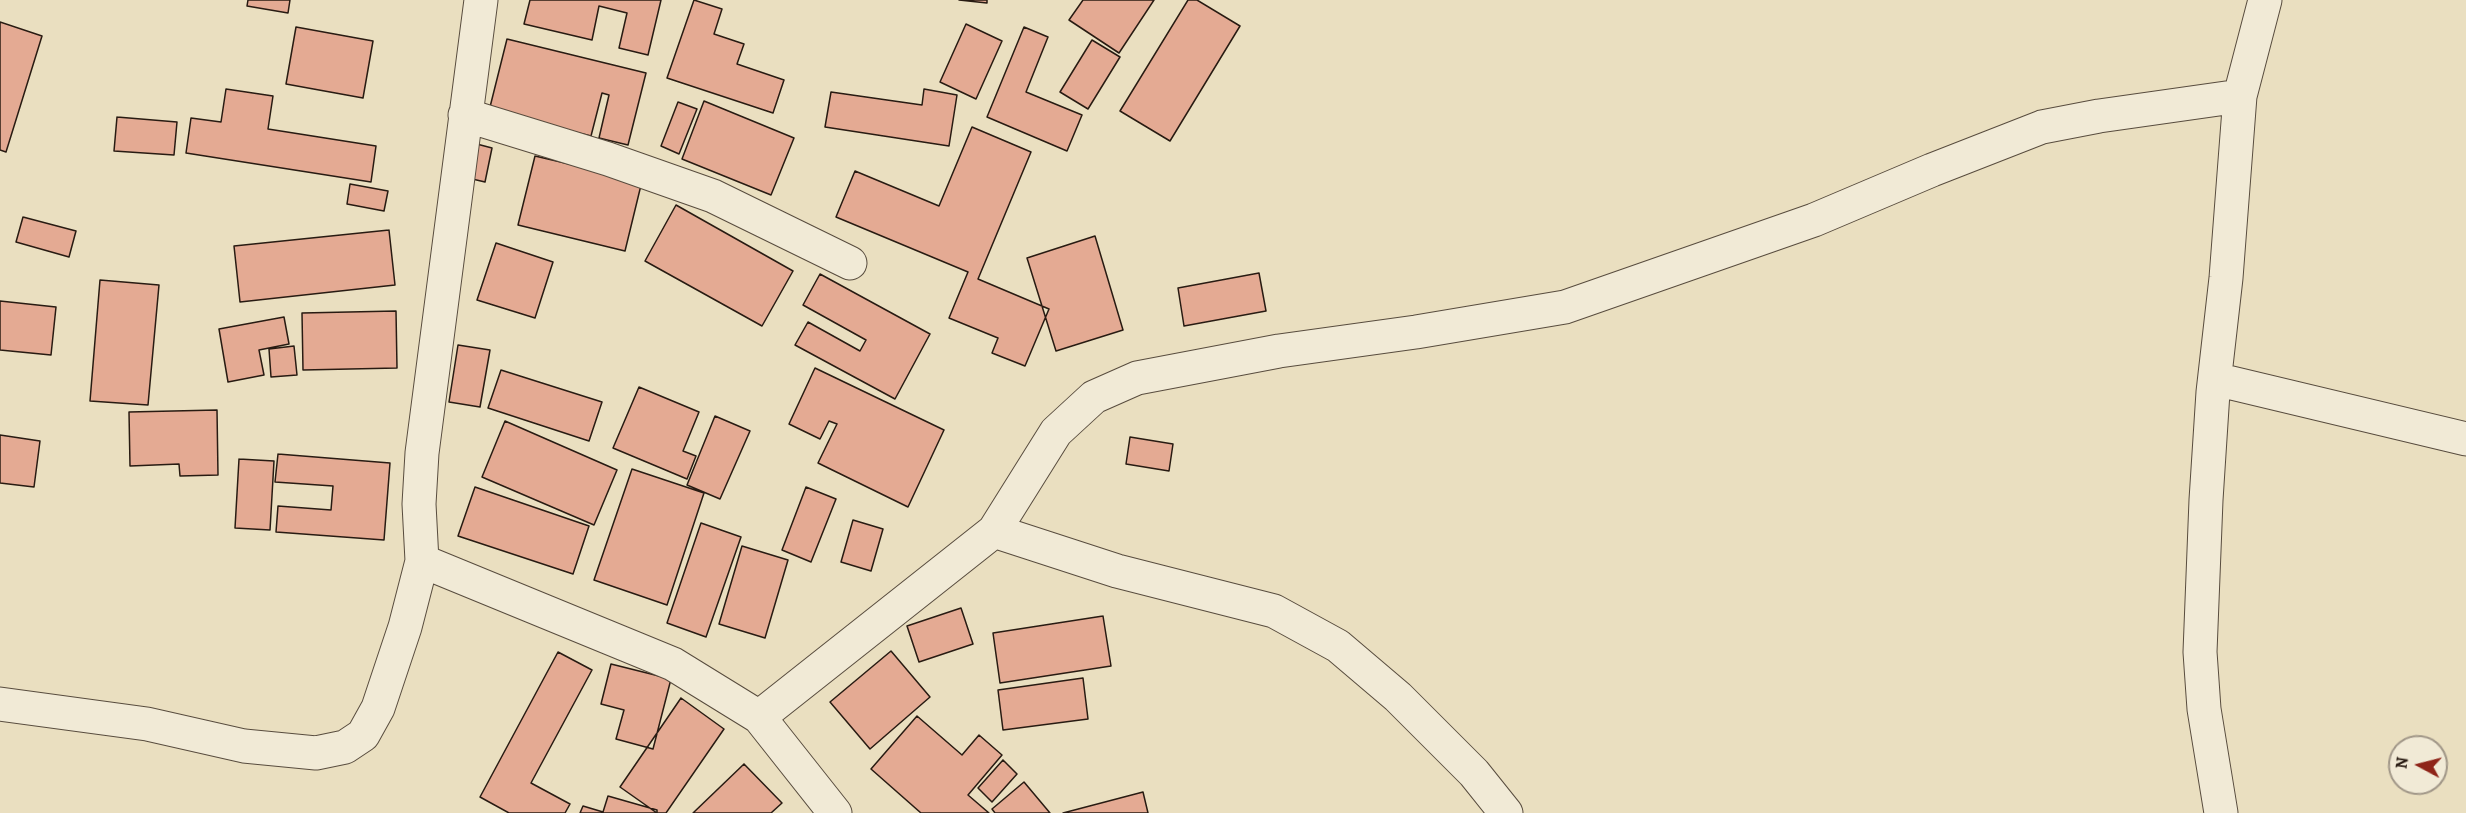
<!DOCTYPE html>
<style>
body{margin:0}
#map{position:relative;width:2466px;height:813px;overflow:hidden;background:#eadfc0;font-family:Alegreya,serif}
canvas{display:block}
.north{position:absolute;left:2388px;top:735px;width:60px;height:60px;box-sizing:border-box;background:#f1ead6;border:2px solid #a19788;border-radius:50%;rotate:277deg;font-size:16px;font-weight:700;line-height:24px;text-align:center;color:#281b12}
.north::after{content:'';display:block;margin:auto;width:21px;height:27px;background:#8f2418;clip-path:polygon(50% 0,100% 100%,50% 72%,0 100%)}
</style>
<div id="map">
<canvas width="2466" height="813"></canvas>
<div class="north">N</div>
</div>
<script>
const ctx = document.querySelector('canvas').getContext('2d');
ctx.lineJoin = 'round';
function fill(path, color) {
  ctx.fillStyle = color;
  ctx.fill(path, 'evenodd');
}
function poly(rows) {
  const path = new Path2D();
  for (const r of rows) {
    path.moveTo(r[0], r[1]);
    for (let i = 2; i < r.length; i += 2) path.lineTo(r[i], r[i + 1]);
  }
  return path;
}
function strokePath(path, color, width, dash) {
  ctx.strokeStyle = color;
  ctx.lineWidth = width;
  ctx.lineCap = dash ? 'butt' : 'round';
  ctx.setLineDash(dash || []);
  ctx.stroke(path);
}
const building = poly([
 [248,0,290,0,288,13,247,6,248,0],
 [530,0,661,0,648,55,619,48,627,13,599,6,592,40,524,24,530,0],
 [694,0,722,9,714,34,744,44,737,64,784,80,773,113,667,78,694,0],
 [959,0,987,0,987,3,959,0],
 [1083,0,1154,0,1119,53,1069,20,1083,0],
 [1188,0,1197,0,1240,26,1170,141,1120,111,1188,0],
 [0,22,42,36,6,152,0,150,0,22],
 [966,24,1002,41,976,99,940,82,966,24],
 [296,27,373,41,363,98,286,84,296,27],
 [1024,27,1048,37,1026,92,1082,115,1067,151,987,117,1024,27],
 [507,39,646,73,628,145,599,138,609,95,602,93,591,136,489,111,507,39],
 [1092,40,1120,57,1088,109,1060,92,1092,40],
 [226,89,273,96,268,129,376,146,371,182,186,153,191,118,221,122,226,89],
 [924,89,957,95,949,146,825,127,831,92,922,105,924,89],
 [704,101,794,138,771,195,682,159,704,101],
 [678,102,697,109,679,154,661,146,678,102],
 [117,117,177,122,174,155,114,151,117,117],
 [972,127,1031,152,978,279,1049,309,1025,366,992,353,998,338,949,318,968,272,836,217,855,171,939,206,972,127],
 [473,143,492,148,485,182,464,177,473,143],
 [535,156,642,181,625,251,518,225,535,156],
 [350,184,388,191,384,211,347,204,350,184],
 [676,205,793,271,762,326,645,261,676,205],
 [23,217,76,231,69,257,16,242,23,217],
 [389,230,395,285,240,302,234,246,389,230],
 [1095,236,1123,330,1056,351,1027,258,1095,236],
 [496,243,553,262,535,318,477,300,496,243],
 [1259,273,1266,311,1184,326,1178,288,1259,273],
 [820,274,930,334,895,399,795,345,808,322,860,351,866,340,803,305,820,274],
 [100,280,159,285,148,405,90,401,100,280],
 [0,301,56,307,51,355,0,350,0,301],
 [396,311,397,368,303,370,302,313,396,311],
 [284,317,289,344,259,350,264,375,228,382,219,329,284,317],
 [458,345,490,350,480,407,449,402,458,345],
 [294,346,297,375,271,377,269,349,294,346],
 [815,368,944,430,908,507,818,463,837,424,829,421,820,439,789,424,815,368],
 [501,370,602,402,589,441,488,408,501,370],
 [639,387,699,412,683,451,696,456,687,479,613,448,639,387],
 [217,410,218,475,180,476,179,464,130,466,129,412,217,410],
 [715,416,750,431,720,499,687,485,715,416],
 [505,421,617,470,594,525,482,477,505,421],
 [0,435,40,441,34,487,0,483,0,435],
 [1130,437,1173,444,1169,471,1126,464,1130,437],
 [278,454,390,463,384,540,276,532,278,506,331,510,333,486,275,482,278,454],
 [239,459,274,461,270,530,235,528,239,459],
 [632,469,704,493,667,605,594,580,632,469],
 [475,487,589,526,573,574,458,536,475,487],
 [806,487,836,499,811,562,782,550,806,487],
 [853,520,883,529,871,571,841,562,853,520],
 [701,523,741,537,706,637,667,623,701,523],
 [742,546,788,560,765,638,719,624,742,546],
 [961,608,973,644,919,662,907,626,961,608],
 [1103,616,1111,666,1000,683,993,633,1103,616],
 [891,651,930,697,870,749,830,702,891,651],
 [558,652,592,670,531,783,570,804,565,813,509,813,480,797,558,652],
 [611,664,671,679,653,749,616,739,624,710,601,704,611,664],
 [1083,678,1088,719,1003,730,998,690,1083,678],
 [681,698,724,729,666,813,657,813,620,787,681,698],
 [917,716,962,755,979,735,1002,755,968,795,989,813,921,813,871,769,917,716],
 [1003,760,1017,774,992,802,978,788,1003,760],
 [744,764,782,803,771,813,693,813,744,764],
 [1024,782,1050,813,995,813,992,809,1024,782],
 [1143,792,1148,813,1063,813,1143,792],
 [608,796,657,810,657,813,580,813,583,806,603,812,608,796]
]);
fill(building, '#e4aa93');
strokePath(building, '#281b12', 1.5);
const minor = poly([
 [481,0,422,453,419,504,422,561,673,664,759,717,835,813],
 [465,115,608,159,713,196,850,263],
 [2215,379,2466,439],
 [994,531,1117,571,1274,611,1338,646,1398,697,1474,773,1506,813],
 [0,704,147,724,244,746,316,753,345,747,363,735,378,708,405,627,422,561],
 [759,717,994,531,1056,432,1094,397,1137,378,1279,351,1416,332,1565,307,1814,220,1932,170,2042,127,2099,116,2240,96],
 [2221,813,2204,709,2200,652,2206,500,2213,392,2226,278,2240,96,2265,0]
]);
strokePath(minor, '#584c3e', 35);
strokePath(minor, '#f1ead6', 33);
</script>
